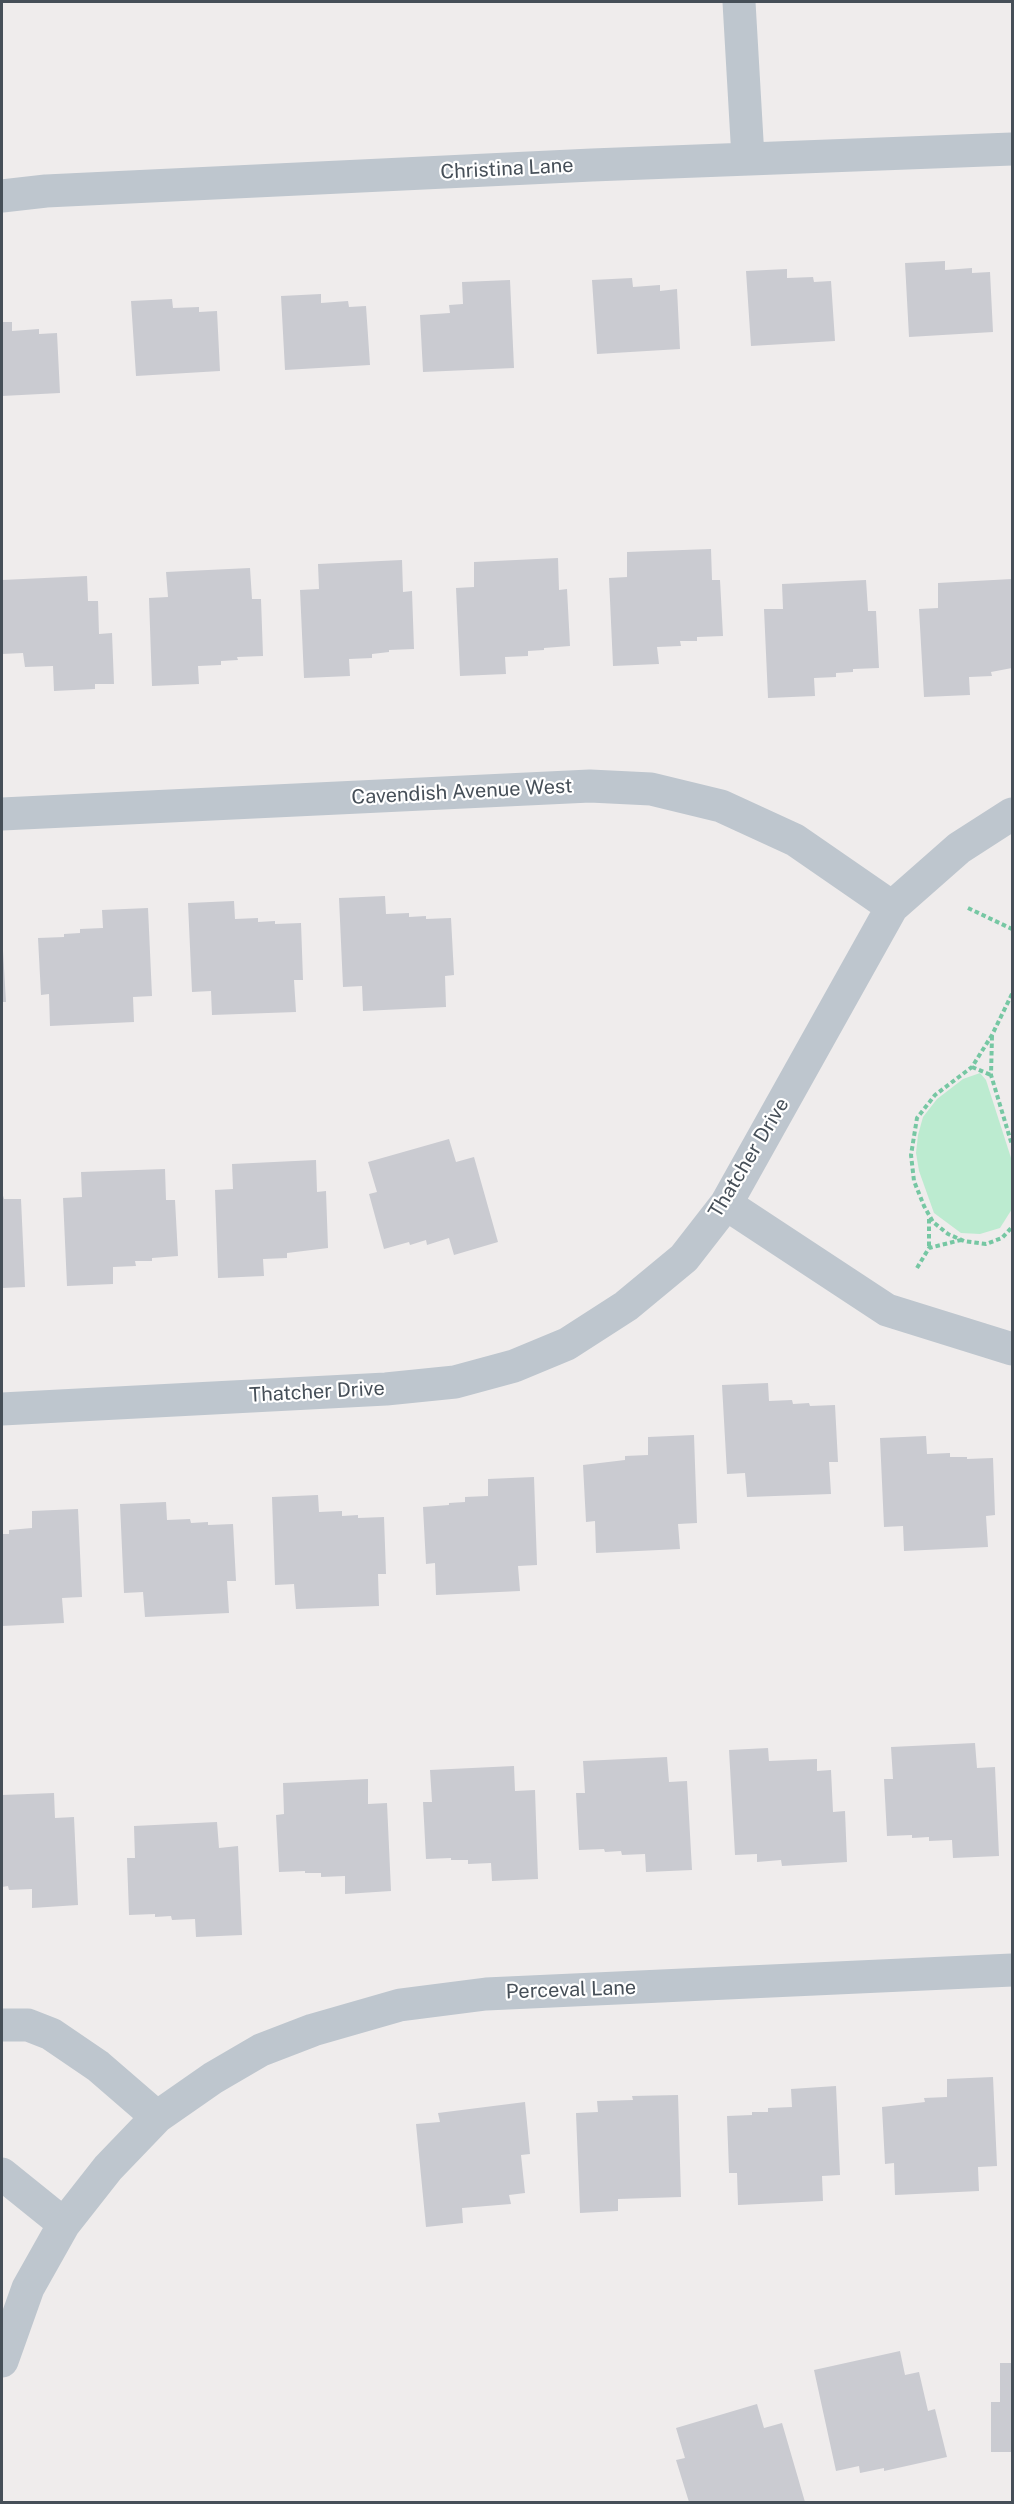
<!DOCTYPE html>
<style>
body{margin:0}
#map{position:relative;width:1014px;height:2504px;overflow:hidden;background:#efecec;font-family:"Public Sans",sans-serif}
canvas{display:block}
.frame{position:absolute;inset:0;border:3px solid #464f58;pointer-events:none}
</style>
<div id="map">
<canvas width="1014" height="2504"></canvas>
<div class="frame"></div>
</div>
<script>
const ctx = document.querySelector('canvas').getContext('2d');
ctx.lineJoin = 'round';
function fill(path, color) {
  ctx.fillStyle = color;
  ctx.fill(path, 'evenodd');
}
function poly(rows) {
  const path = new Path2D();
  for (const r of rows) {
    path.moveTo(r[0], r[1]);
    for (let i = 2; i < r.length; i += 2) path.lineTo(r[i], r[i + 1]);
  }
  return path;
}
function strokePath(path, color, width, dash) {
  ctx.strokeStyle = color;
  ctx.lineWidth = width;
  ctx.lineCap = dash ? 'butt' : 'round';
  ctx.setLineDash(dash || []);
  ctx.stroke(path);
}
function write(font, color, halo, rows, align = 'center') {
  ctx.font = font + ' "Public Sans",sans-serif';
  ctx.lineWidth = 4.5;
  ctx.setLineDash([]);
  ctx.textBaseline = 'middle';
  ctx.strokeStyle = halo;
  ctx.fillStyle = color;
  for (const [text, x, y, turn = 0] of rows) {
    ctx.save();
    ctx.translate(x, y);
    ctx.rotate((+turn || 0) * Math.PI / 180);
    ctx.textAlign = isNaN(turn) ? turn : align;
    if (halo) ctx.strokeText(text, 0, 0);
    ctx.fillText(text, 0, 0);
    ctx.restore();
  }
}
fill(poly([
 [980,1073,986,1080,1012,1161,1012,1209,1000,1228,980,1234,961,1233,934,1213,919,1171,916,1153,918,1135,923,1117,937,1099,963,1079]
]), '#bcebd0');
fill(poly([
 [945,261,945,270,972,268,972,273,990,272,993,332,909,337,905,263],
 [787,269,787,278,813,277,814,282,831,281,835,341,751,346,746,271],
 [632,278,633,287,660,285,660,291,677,289,680,349,597,354,592,280],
 [510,280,514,368,423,372,420,315,450,313,449,305,463,304,462,282],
 [321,294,321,303,348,301,349,307,366,306,370,365,285,370,281,296],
 [172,299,173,308,199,307,199,312,217,311,220,371,136,376,131,301],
 [2,322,12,322,12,331,39,329,39,334,57,333,60,393,2,396],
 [711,549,712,580,720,580,723,636,697,637,697,641,680,641,681,646,657,647,659,664,613,666,609,578,627,577,627,552],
 [558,558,559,590,567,589,570,646,544,648,544,650,528,651,528,656,505,657,506,674,460,676,456,588,474,587,474,562],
 [402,560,403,592,412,591,414,649,389,650,389,652,372,654,372,658,349,659,350,676,304,678,300,590,319,589,318,564],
 [250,568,252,599,261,599,263,656,237,657,238,660,221,661,221,665,198,666,199,684,152,686,149,598,168,597,166,572],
 [87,576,88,601,98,601,99,634,112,633,114,684,95,684,95,689,54,691,53,666,25,667,23,653,2,654,2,580],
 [1012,579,1012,668,991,672,992,676,969,677,970,695,924,697,919,609,938,608,938,583],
 [866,580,868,611,876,611,879,668,853,669,853,672,836,673,836,677,814,678,815,696,768,698,764,609,783,609,782,584],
 [385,896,386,914,409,913,409,917,426,916,426,919,451,918,454,975,445,976,446,1007,363,1011,362,986,343,987,339,898],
 [234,901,235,919,258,918,258,922,275,921,275,924,301,923,303,980,294,980,296,1012,212,1015,211,991,192,992,188,903],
 [148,908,152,996,133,997,134,1022,50,1026,49,994,41,995,38,938,64,937,64,934,80,933,80,929,103,928,102,910],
 [2,951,3,951,6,1002,2,1002],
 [449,1139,456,1162,474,1157,498,1242,454,1255,449,1238,427,1245,426,1240,410,1245,409,1242,384,1249,369,1194,377,1192,368,1162],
 [316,1160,317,1192,326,1191,328,1248,287,1253,287,1258,263,1259,264,1276,218,1278,215,1190,233,1189,232,1164],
 [165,1169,166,1200,175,1200,178,1256,152,1258,152,1261,135,1261,136,1266,113,1267,113,1284,67,1286,63,1198,82,1197,81,1172],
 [2,1192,4,1199,21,1199,25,1287,2,1288],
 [768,1383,769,1401,792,1400,793,1404,809,1403,810,1406,835,1405,838,1462,829,1462,831,1494,747,1497,745,1473,727,1474,722,1385],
 [694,1435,697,1523,678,1524,680,1549,596,1553,595,1521,586,1522,583,1465,625,1460,625,1456,648,1455,648,1437],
 [926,1436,927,1454,950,1453,950,1457,967,1457,967,1459,993,1458,995,1515,986,1516,988,1547,904,1551,903,1526,884,1527,880,1438],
 [534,1477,537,1565,518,1566,520,1591,436,1595,435,1563,426,1564,423,1507,449,1505,449,1503,465,1502,465,1497,488,1496,488,1479],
 [318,1495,319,1512,342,1511,342,1516,358,1515,358,1518,384,1517,386,1574,378,1574,379,1606,296,1609,294,1584,275,1585,272,1497],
 [166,1502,167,1520,190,1519,191,1523,208,1522,208,1525,233,1524,236,1581,227,1581,229,1613,145,1617,143,1592,124,1593,120,1504],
 [78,1509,82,1597,62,1598,64,1623,2,1626,2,1534,9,1534,9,1530,32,1528,32,1511],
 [975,1743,977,1768,995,1767,999,1856,953,1858,952,1840,929,1841,929,1837,912,1838,912,1835,887,1836,884,1779,893,1779,891,1747],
 [768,1748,769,1761,817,1759,817,1771,831,1770,833,1812,845,1811,847,1862,782,1866,781,1860,757,1862,757,1854,735,1855,729,1750],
 [667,1757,669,1782,687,1781,692,1870,646,1872,645,1854,622,1855,621,1851,605,1852,604,1849,579,1850,576,1793,585,1793,583,1761],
 [514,1766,515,1791,535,1790,538,1879,492,1881,491,1863,468,1864,468,1860,451,1860,451,1858,426,1859,423,1802,432,1802,430,1770],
 [368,1779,368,1804,387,1803,391,1891,345,1894,345,1876,321,1877,321,1873,305,1873,305,1871,279,1872,276,1815,284,1814,283,1783],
 [54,1793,55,1818,74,1817,78,1905,32,1908,32,1889,9,1890,8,1886,2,1887,2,1795],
 [217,1822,219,1848,238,1846,242,1935,196,1937,195,1919,172,1920,171,1916,155,1917,155,1914,129,1915,127,1858,135,1858,134,1826],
 [993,2077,997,2166,978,2167,979,2191,895,2195,894,2163,885,2164,882,2107,925,2102,924,2098,947,2097,947,2079],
 [836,2086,840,2175,822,2176,823,2201,738,2205,737,2173,729,2173,727,2116,752,2115,752,2112,768,2112,768,2108,792,2107,791,2089],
 [678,2095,681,2197,618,2199,618,2211,580,2213,576,2113,598,2112,597,2101,633,2100,632,2096],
 [525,2102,530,2154,521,2155,525,2193,509,2195,511,2204,462,2208,463,2223,426,2227,416,2124,440,2122,438,2113],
 [900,2351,905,2375,919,2372,928,2411,935,2409,947,2457,884,2471,884,2468,860,2473,859,2466,836,2471,814,2370],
 [1000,2363,1012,2363,1012,2452,991,2452,991,2402,1000,2402],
 [757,2404,764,2428,782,2423,805,2502,689,2502,676,2460,685,2458,676,2428]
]), '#cacbd1');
strokePath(poly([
 [968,908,1012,929],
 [1012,994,992,1035,972,1067,935,1095,917,1118,911,1155,914,1181,924,1206,933,1222,948,1234,964,1241,986,1244,1002,1238,1012,1227],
 [992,1036,991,1075,1012,1145],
 [972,1067,991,1075],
 [929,1219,929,1248],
 [917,1268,929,1248,961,1240]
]), '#76c7a3', 4, [4.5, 3]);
strokePath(poly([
 [739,2,748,158],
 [2,196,46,191,592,165,1012,149],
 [2,814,590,786,651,789,721,806,795,840,892,907],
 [726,1204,887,1310,1012,1349],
 [2,1409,386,1389,455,1382,514,1366,567,1344,626,1306,684,1258,726,1204,892,907,959,848,1012,814],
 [2,2025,28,2025,51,2034,98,2066,157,2117],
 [2,2174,64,2224],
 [2,2361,28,2288,64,2224,108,2168,157,2117,213,2078,261,2050,313,2030,400,2005,486,1994,1012,1970]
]), '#bec6ce', 33);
write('20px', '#464f58', '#fff', [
 ["Christina Lane",507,169,-3],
 ["Cavendish Avenue West",462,792,-3],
 ["Thatcher Drive",749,1158,-59],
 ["Thatcher Drive",317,1392,-3],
 ["Perceval Lane",571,1990,-2]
]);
</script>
